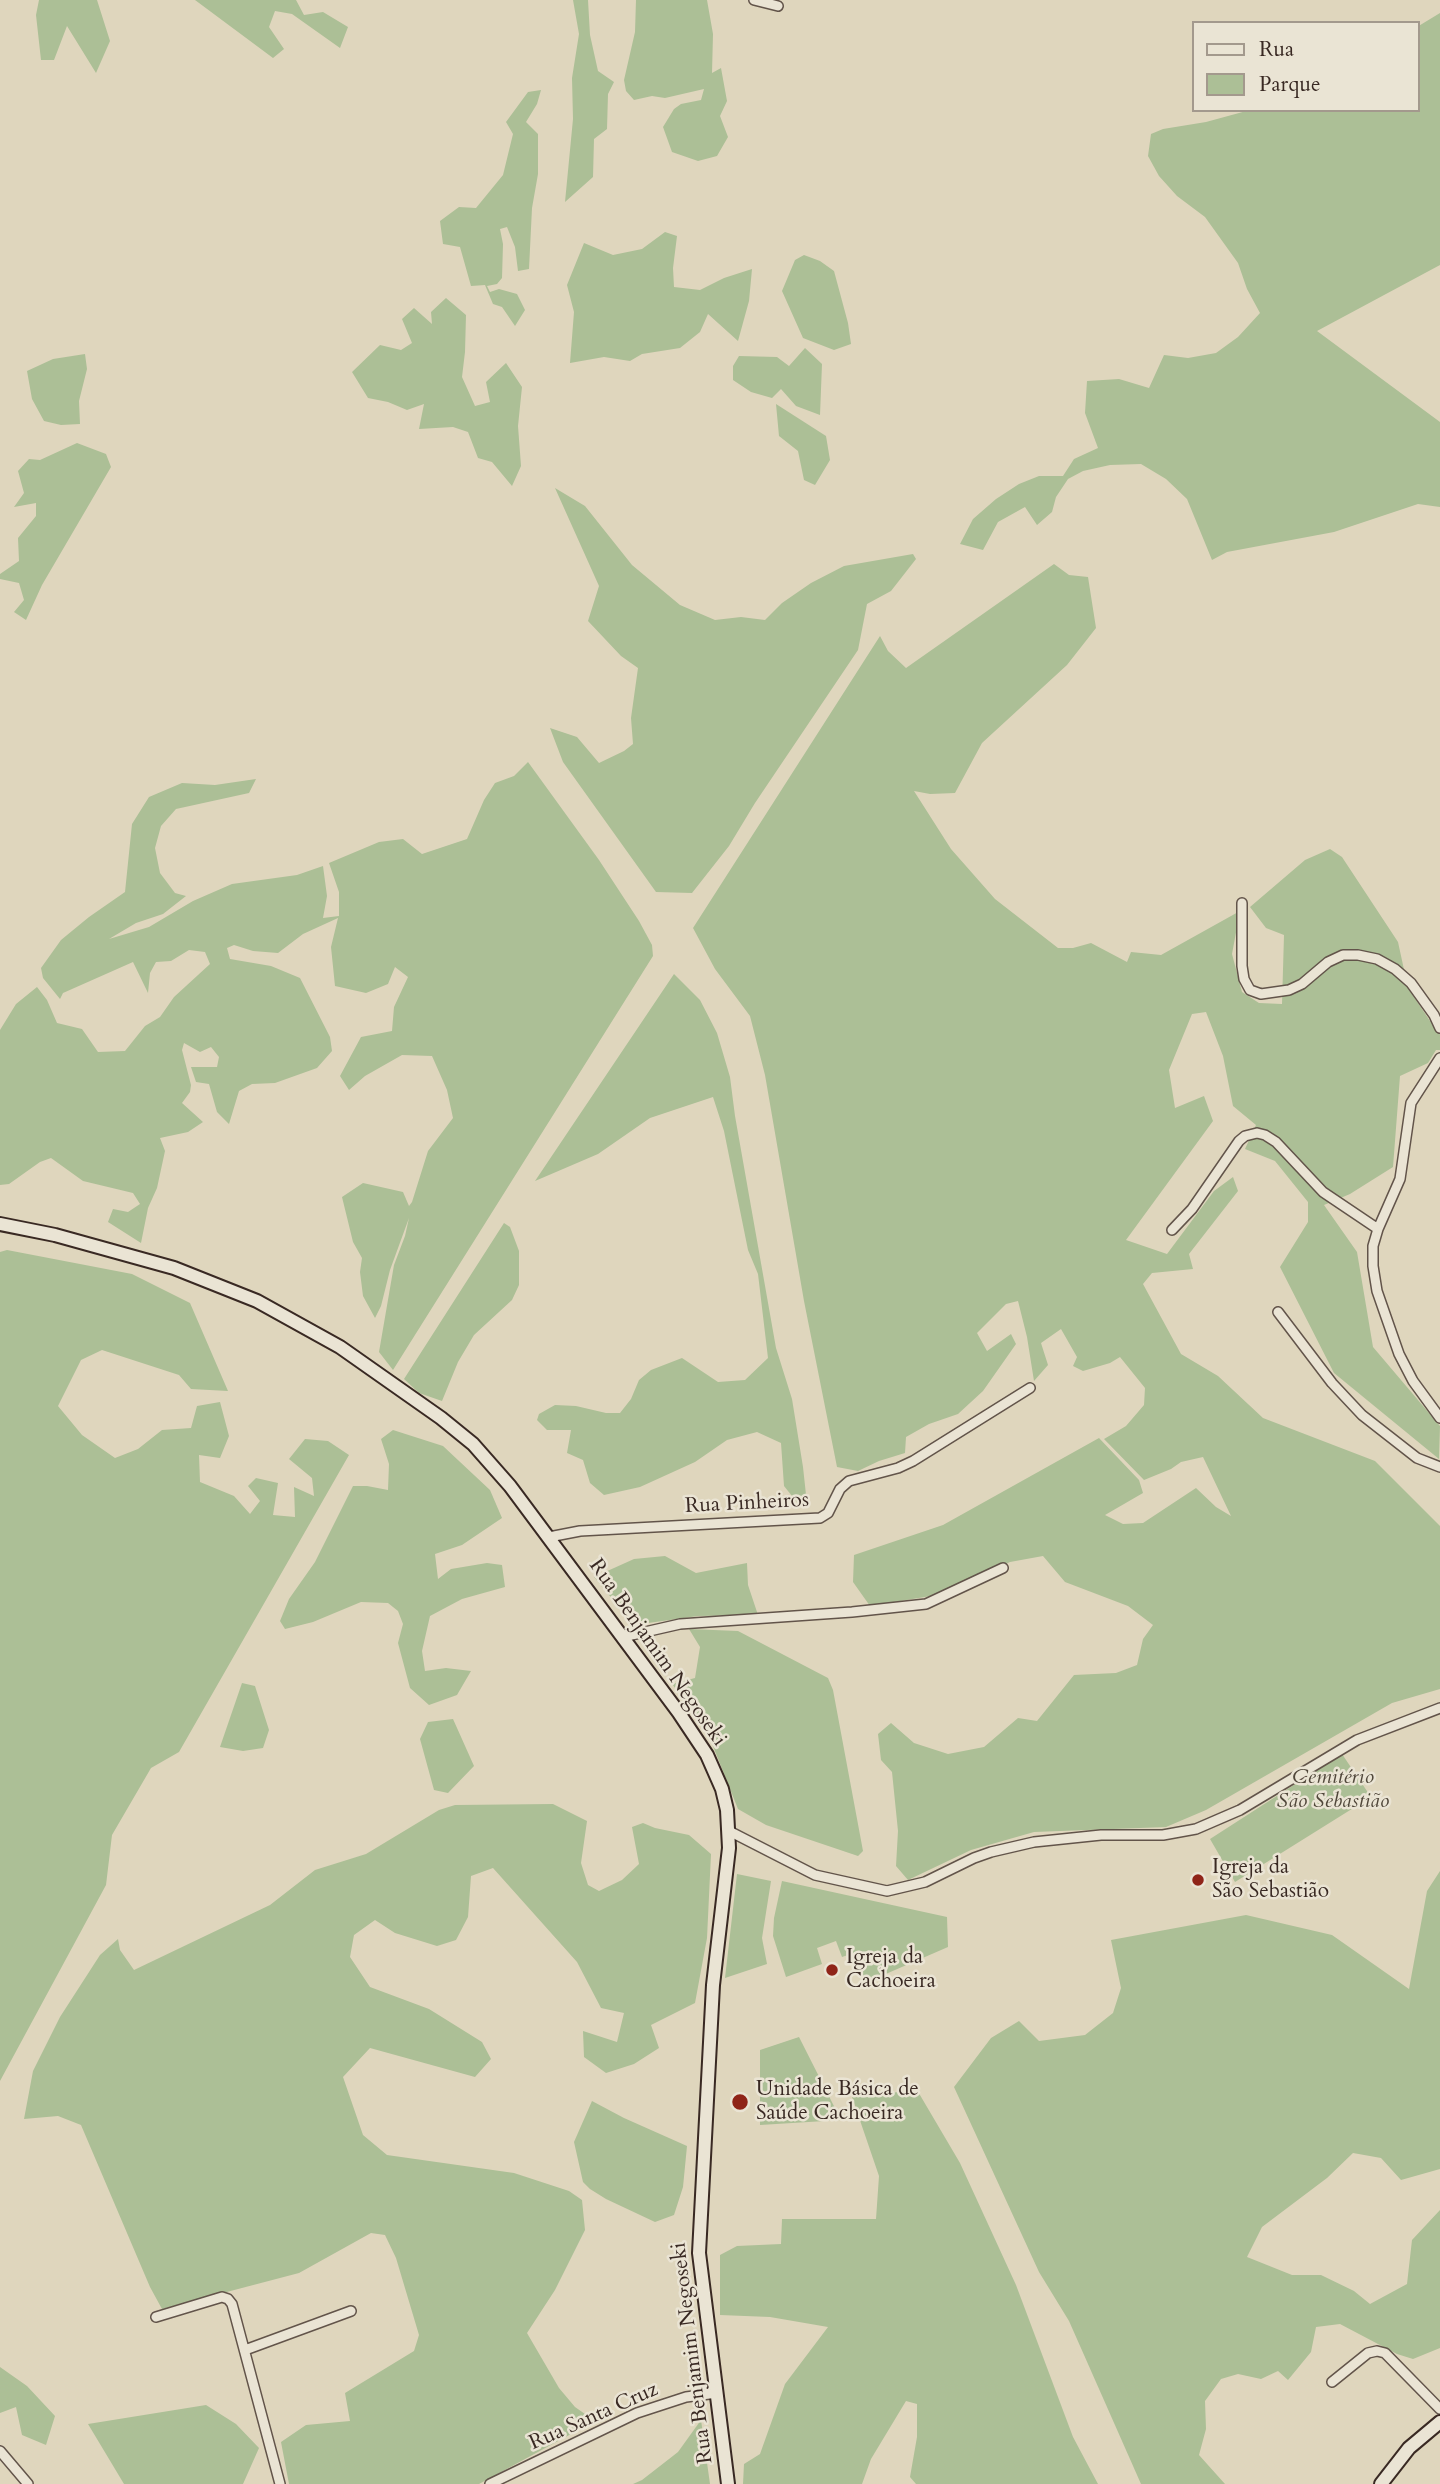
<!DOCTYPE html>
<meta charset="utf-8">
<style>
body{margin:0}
#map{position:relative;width:1440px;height:2484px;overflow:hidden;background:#dfd6bd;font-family:Cardo,serif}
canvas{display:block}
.legend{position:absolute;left:1192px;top:21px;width:228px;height:91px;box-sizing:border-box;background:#eae4d4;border:2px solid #a3998d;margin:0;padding:9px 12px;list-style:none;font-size:21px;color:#392923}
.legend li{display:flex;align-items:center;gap:14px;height:35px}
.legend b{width:35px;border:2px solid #a3998d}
</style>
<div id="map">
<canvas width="1440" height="2484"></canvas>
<ul class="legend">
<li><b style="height:9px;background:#eae4d4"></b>Rua</li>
<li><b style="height:19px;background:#acbf96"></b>Parque</li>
</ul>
</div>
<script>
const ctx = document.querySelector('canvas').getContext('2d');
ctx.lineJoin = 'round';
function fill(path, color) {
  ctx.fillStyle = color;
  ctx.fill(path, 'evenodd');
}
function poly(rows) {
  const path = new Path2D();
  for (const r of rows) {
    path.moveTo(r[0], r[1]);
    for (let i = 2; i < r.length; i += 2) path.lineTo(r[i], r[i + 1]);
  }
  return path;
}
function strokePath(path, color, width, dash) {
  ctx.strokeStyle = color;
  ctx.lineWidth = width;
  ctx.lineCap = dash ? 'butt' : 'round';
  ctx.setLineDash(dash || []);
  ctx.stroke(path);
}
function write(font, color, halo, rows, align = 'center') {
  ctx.font = font + ' Cardo,serif';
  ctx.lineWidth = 5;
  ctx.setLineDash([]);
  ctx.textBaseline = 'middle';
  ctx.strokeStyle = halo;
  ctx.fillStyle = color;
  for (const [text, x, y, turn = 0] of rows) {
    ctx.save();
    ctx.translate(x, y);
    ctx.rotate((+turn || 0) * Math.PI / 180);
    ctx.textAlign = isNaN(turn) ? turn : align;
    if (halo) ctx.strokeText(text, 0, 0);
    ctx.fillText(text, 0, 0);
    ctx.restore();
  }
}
fill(poly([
 [39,0,97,0,110,41,96,73,67,26,54,60,41,60,36,15],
 [195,0,296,0,304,15,323,12,348,27,340,48,292,14,275,11,269,27,284,49,273,58],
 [573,0,588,0,590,35,598,71,614,82,608,94,607,129,594,139,593,177,565,202,573,119,572,78,579,34],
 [636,0,707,0,713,34,712,73,721,68,727,101,720,116,728,137,717,156,698,161,672,152,663,127,674,109,681,104,701,100,704,89,665,98,652,96,634,100,626,91,624,80,635,32],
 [1440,13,1440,265,1317,331,1440,422,1440,507,1418,504,1334,532,1227,552,1212,560,1187,499,1166,479,1141,464,1110,465,1083,471,1068,479,1056,497,1052,512,1037,525,1025,507,998,522,983,550,960,544,973,519,996,499,1019,484,1039,476,1063,476,1074,459,1098,448,1085,413,1087,381,1119,379,1149,388,1164,355,1188,358,1216,353,1238,337,1260,313,1247,289,1238,263,1205,217,1177,196,1159,176,1148,156,1151,134,1163,129,1206,122,1250,110,1417,110,1417,27],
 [541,90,537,104,526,122,538,134,538,174,532,208,529,269,518,271,515,247,507,227,500,229,503,244,502,278,497,284,487,286,490,292,499,289,517,294,525,310,515,326,502,307,493,304,485,285,471,286,460,247,443,244,440,221,459,207,476,208,503,175,513,134,506,122,528,92],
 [665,232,677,236,673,268,674,287,700,290,724,278,752,269,749,301,738,341,708,314,700,332,680,348,642,354,630,361,604,357,570,363,574,312,567,285,584,243,613,255,642,249],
 [804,255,820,261,834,271,848,323,851,344,834,350,803,338,782,291,795,260],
 [446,298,466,315,465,352,462,377,475,406,490,402,486,382,506,363,522,387,518,426,521,466,512,486,492,462,478,458,468,432,453,427,419,429,424,404,407,410,388,402,368,398,352,372,380,345,401,350,412,343,402,319,414,308,432,324,431,312],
 [805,348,822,364,820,415,796,406,781,389,772,398,751,392,733,380,733,366,739,356,777,357,789,366],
 [85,354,87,369,79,401,80,424,61,425,44,421,32,399,27,371,53,359],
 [776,404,826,436,830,460,815,485,804,480,798,451,779,436],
 [77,443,106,454,111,467,42,585,26,620,14,612,24,600,19,583,0,579,0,574,19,561,18,538,36,516,36,503,14,507,24,493,18,471,29,459,40,460],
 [555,488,585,506,632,565,680,605,715,620,741,617,765,620,782,603,811,583,844,566,913,554,916,559,891,591,867,604,858,650,755,803,729,846,692,893,656,892,563,762,550,728,577,737,599,763,624,751,633,744,631,718,638,668,621,656,588,621,599,586],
 [1054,564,1069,575,1088,577,1096,628,1067,665,982,743,955,793,930,794,914,791,951,849,995,899,1058,948,1073,948,1091,943,1127,962,1131,952,1161,955,1240,911,1232,954,1242,992,1259,1003,1282,1004,1284,935,1266,928,1250,907,1305,860,1330,849,1342,857,1398,942,1408,988,1430,1021,1440,1019,1440,1050,1436,1050,1428,1063,1400,1076,1393,1167,1350,1194,1324,1205,1357,1252,1373,1347,1440,1426,1439,1459,1334,1373,1280,1267,1308,1222,1308,1202,1275,1161,1245,1149,1256,1125,1233,1106,1223,1056,1206,1012,1192,1014,1169,1070,1175,1108,1204,1096,1213,1121,1126,1240,1167,1254,1214,1191,1233,1177,1238,1191,1189,1254,1193,1269,1152,1273,1143,1284,1181,1354,1218,1376,1263,1418,1375,1461,1440,1526,1440,1689,1392,1703,1206,1810,1166,1827,1034,1832,971,1850,908,1880,896,1866,898,1831,892,1772,881,1760,878,1734,891,1723,914,1743,948,1754,984,1747,1018,1718,1037,1721,1074,1675,1116,1673,1137,1665,1143,1639,1153,1625,1128,1606,1065,1582,1043,1556,1010,1562,937,1595,870,1606,853,1582,854,1555,943,1525,1099,1438,1139,1480,1143,1493,1105,1515,1123,1524,1143,1523,1196,1488,1216,1507,1231,1516,1203,1457,1181,1462,1171,1469,1144,1480,1104,1439,1126,1426,1144,1405,1145,1388,1120,1357,1110,1363,1083,1371,1073,1366,1077,1357,1061,1329,1041,1343,1048,1365,1034,1381,1027,1337,1018,1301,1006,1304,977,1333,987,1351,1011,1334,1016,1344,983,1391,958,1414,929,1424,906,1437,905,1453,879,1461,858,1471,837,1467,804,1301,765,1075,750,1016,715,969,693,928,880,636,888,651,906,668],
 [528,762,599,860,639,921,652,945,653,956,393,1370,379,1352,394,1265,405,1236,409,1218,390,1270,381,1306,375,1318,363,1296,360,1272,362,1258,353,1242,342,1197,363,1183,403,1192,409,1206,412,1202,428,1151,453,1118,447,1090,432,1056,402,1055,365,1076,349,1090,340,1076,361,1037,392,1031,394,1007,408,977,395,967,388,984,366,993,335,986,331,947,338,918,303,934,278,953,253,951,234,945,227,948,230,959,271,966,300,978,330,1037,332,1051,317,1068,275,1083,252,1084,239,1091,229,1124,217,1112,209,1084,196,1082,191,1067,217,1067,219,1057,211,1047,200,1052,184,1043,182,1050,191,1085,190,1092,182,1103,203,1122,188,1132,160,1138,165,1151,157,1188,148,1208,141,1243,108,1222,113,1209,128,1212,140,1204,133,1193,83,1181,51,1158,40,1162,9,1184,0,1185,0,1030,16,1004,37,987,47,1000,57,1023,82,1029,98,1052,125,1051,145,1026,160,1017,174,997,210,964,205,952,189,950,171,961,156,962,150,973,148,993,133,962,63,993,60,999,43,978,41,968,61,940,89,917,125,892,132,824,149,797,182,783,215,785,256,779,249,793,176,809,161,826,155,848,160,873,175,893,186,896,163,914,136,923,109,939,149,927,193,901,232,884,297,875,323,866,327,896,323,918,339,916,339,892,329,863,379,842,403,839,422,854,467,839,484,800,495,783,514,776],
 [674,974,700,1000,717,1033,730,1077,735,1116,776,1348,792,1399,803,1467,807,1504,800,1506,784,1486,781,1443,757,1432,727,1440,695,1462,640,1487,604,1495,590,1483,583,1460,567,1453,571,1430,547,1430,537,1420,539,1414,555,1405,576,1406,606,1413,620,1413,631,1399,639,1380,651,1370,682,1358,718,1382,745,1380,768,1358,758,1274,748,1250,724,1131,713,1097,650,1118,598,1154,535,1181],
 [504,1223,510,1227,519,1251,519,1285,512,1300,474,1335,458,1362,442,1401,419,1393,404,1379],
 [7,1250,132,1274,190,1303,228,1391,191,1389,179,1375,102,1350,81,1360,58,1406,82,1435,115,1458,138,1449,162,1430,191,1428,197,1406,220,1402,229,1436,220,1458,199,1455,200,1482,234,1496,250,1514,260,1501,248,1486,256,1478,278,1483,273,1515,295,1517,294,1487,314,1496,312,1478,289,1459,305,1439,328,1441,349,1455,179,1752,151,1768,112,1835,106,1885,0,2081,0,1252],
 [393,1430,443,1446,490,1490,502,1518,462,1545,435,1554,438,1579,451,1569,487,1563,502,1565,505,1587,462,1599,430,1616,422,1651,425,1671,446,1668,471,1671,457,1695,429,1705,410,1688,398,1643,403,1624,398,1611,388,1603,361,1602,313,1622,285,1629,280,1621,289,1599,315,1562,353,1486,367,1486,388,1490,389,1464,381,1439],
 [665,1556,696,1573,747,1563,748,1585,758,1615,698,1616,634,1625,594,1577,634,1559],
 [689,1629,738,1631,828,1678,833,1690,863,1851,858,1856,766,1825,738,1809,705,1726,672,1684,695,1678,700,1647],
 [242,1683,255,1686,269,1730,263,1748,243,1751,220,1747],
 [453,1719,474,1766,448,1793,434,1790,420,1739,428,1722],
 [1342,1754,1371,1797,1235,1882,1210,1839],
 [553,1804,587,1821,581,1863,588,1885,599,1891,622,1880,639,1864,632,1827,643,1823,655,1828,689,1835,711,1854,707,1938,695,2003,651,2025,659,2048,634,2064,606,2073,584,2057,583,2031,617,2042,624,2013,601,2008,577,1962,493,1868,471,1876,468,1917,456,1940,437,1946,395,1933,375,1920,354,1935,350,1957,370,1987,429,2009,482,2042,491,2059,475,2077,370,2048,343,2077,363,2135,387,2155,514,2173,569,2191,583,2182,574,2142,592,2101,624,2118,687,2146,683,2187,674,2215,655,2222,606,2199,590,2189,583,2182,569,2191,582,2200,585,2230,555,2290,527,2333,559,2388,575,2407,595,2421,479,2484,289,2484,281,2442,306,2425,350,2421,345,2393,414,2351,419,2335,396,2258,385,2235,371,2233,299,2273,162,2309,150,2287,81,2125,58,2116,24,2119,33,2071,60,2017,100,1955,118,1939,120,1950,134,1970,270,1905,315,1870,366,1854,439,1810,455,1805],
 [1440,1871,1440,2169,1401,2180,1381,2158,1353,2153,1327,2178,1262,2227,1247,2257,1292,2275,1321,2275,1354,2291,1370,2304,1407,2284,1412,2240,1440,2210,1440,2348,1413,2359,1397,2354,1340,2324,1316,2327,1311,2352,1288,2380,1278,2371,1261,2379,1238,2374,1221,2379,1205,2401,1206,2429,1199,2455,1225,2484,1141,2484,1069,2321,1039,2272,954,2087,991,2038,1019,2021,1039,2041,1085,2035,1113,2013,1121,1988,1111,1940,1246,1915,1332,1935,1409,1989,1427,1891],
 [737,1874,771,1881,762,1938,767,1964,725,1978],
 [782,1881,947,1917,948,1947,865,1983,854,1953,842,1957,836,1941,817,1948,822,1964,786,1977,773,1936,774,1918],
 [799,2037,841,2120,760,2125,760,2050],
 [917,2090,960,2163,1016,2285,1073,2437,1098,2484,916,2484,910,2477,917,2437,917,2404,906,2401,871,2459,862,2484,743,2484,744,2464,760,2454,785,2384,828,2327,770,2317,720,2315,720,2255,737,2246,781,2244,782,2219,876,2219,879,2176,852,2097],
 [0,2367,27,2386,55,2416,46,2445,22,2435,16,2407,0,2413],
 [206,2405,236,2424,259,2448,243,2484,124,2484,88,2424],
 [701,2420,710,2484,633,2484,642,2480,678,2452]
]), '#acbf96');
const street = poly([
 [754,0,778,6],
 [1242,903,1242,966,1244,979,1250,990,1261,994,1289,990,1302,984,1328,962,1343,955,1358,955,1377,959,1395,969,1411,983,1434,1015,1440,1028],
 [1440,1058,1411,1103,1400,1179,1378,1229,1373,1246,1373,1266,1377,1291,1399,1354,1413,1381,1440,1418],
 [1172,1230,1192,1209,1239,1141,1245,1136,1257,1133,1265,1135,1276,1142,1323,1192,1378,1229],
 [1278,1312,1332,1383,1362,1415,1417,1458,1440,1467],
 [549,1537,580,1531,820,1518,828,1513,840,1489,849,1481,898,1468,913,1461,1030,1388],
 [623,1637,680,1624,852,1612,926,1604,1003,1568],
 [729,1831,815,1875,887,1891,925,1882,974,1858,991,1852,1034,1842,1101,1835,1163,1835,1196,1829,1240,1810,1357,1740,1440,1708],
 [156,2317,222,2297,228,2299,232,2304,280,2484],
 [245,2350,351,2311],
 [1332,2382,1368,2353,1377,2351,1385,2353,1440,2409],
 [0,2451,28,2484],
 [490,2484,637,2413,686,2397,717,2393]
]);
const secondary = poly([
 [0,1224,55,1235,174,1268,257,1301,340,1347,441,1418,473,1444,510,1486,679,1713,707,1755,722,1789,727,1810,729,1848,713,1985,699,2253,728,2484],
 [1381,2484,1409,2448,1440,2422]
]);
strokePath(street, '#62544a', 12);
strokePath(secondary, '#392923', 16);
strokePath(street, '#eae4d4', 9);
strokePath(secondary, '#eae4d4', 12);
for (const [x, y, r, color] of [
 [1198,1880,7,"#8f2418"],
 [832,1970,7,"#8f2418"],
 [740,2102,9,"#8f2418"]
]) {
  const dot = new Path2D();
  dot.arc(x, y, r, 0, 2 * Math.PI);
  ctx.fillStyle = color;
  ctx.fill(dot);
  strokePath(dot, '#eae4d4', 2.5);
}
write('21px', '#392923', '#eae4d4', [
 ["Rua Pinheiros",747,1504,-3],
 ["Rua Benjamim Negoseki",657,1653,55],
 ["Rua Benjamim Negoseki",693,2353,-97],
 ["Rua Santa Cruz",594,2417,-24]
]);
write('italic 21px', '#50473a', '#eae4d4', [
 ["Cemitério",1333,1778],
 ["São Sebastião",1333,1802]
]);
write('21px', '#392923', '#eae4d4', [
 ["Igreja da",1212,1868],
 ["São Sebastião",1212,1892],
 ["Igreja da",846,1958],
 ["Cachoeira",846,1982],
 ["Unidade Básica de",756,2090],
 ["Saúde Cachoeira",756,2114]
], 'left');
</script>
